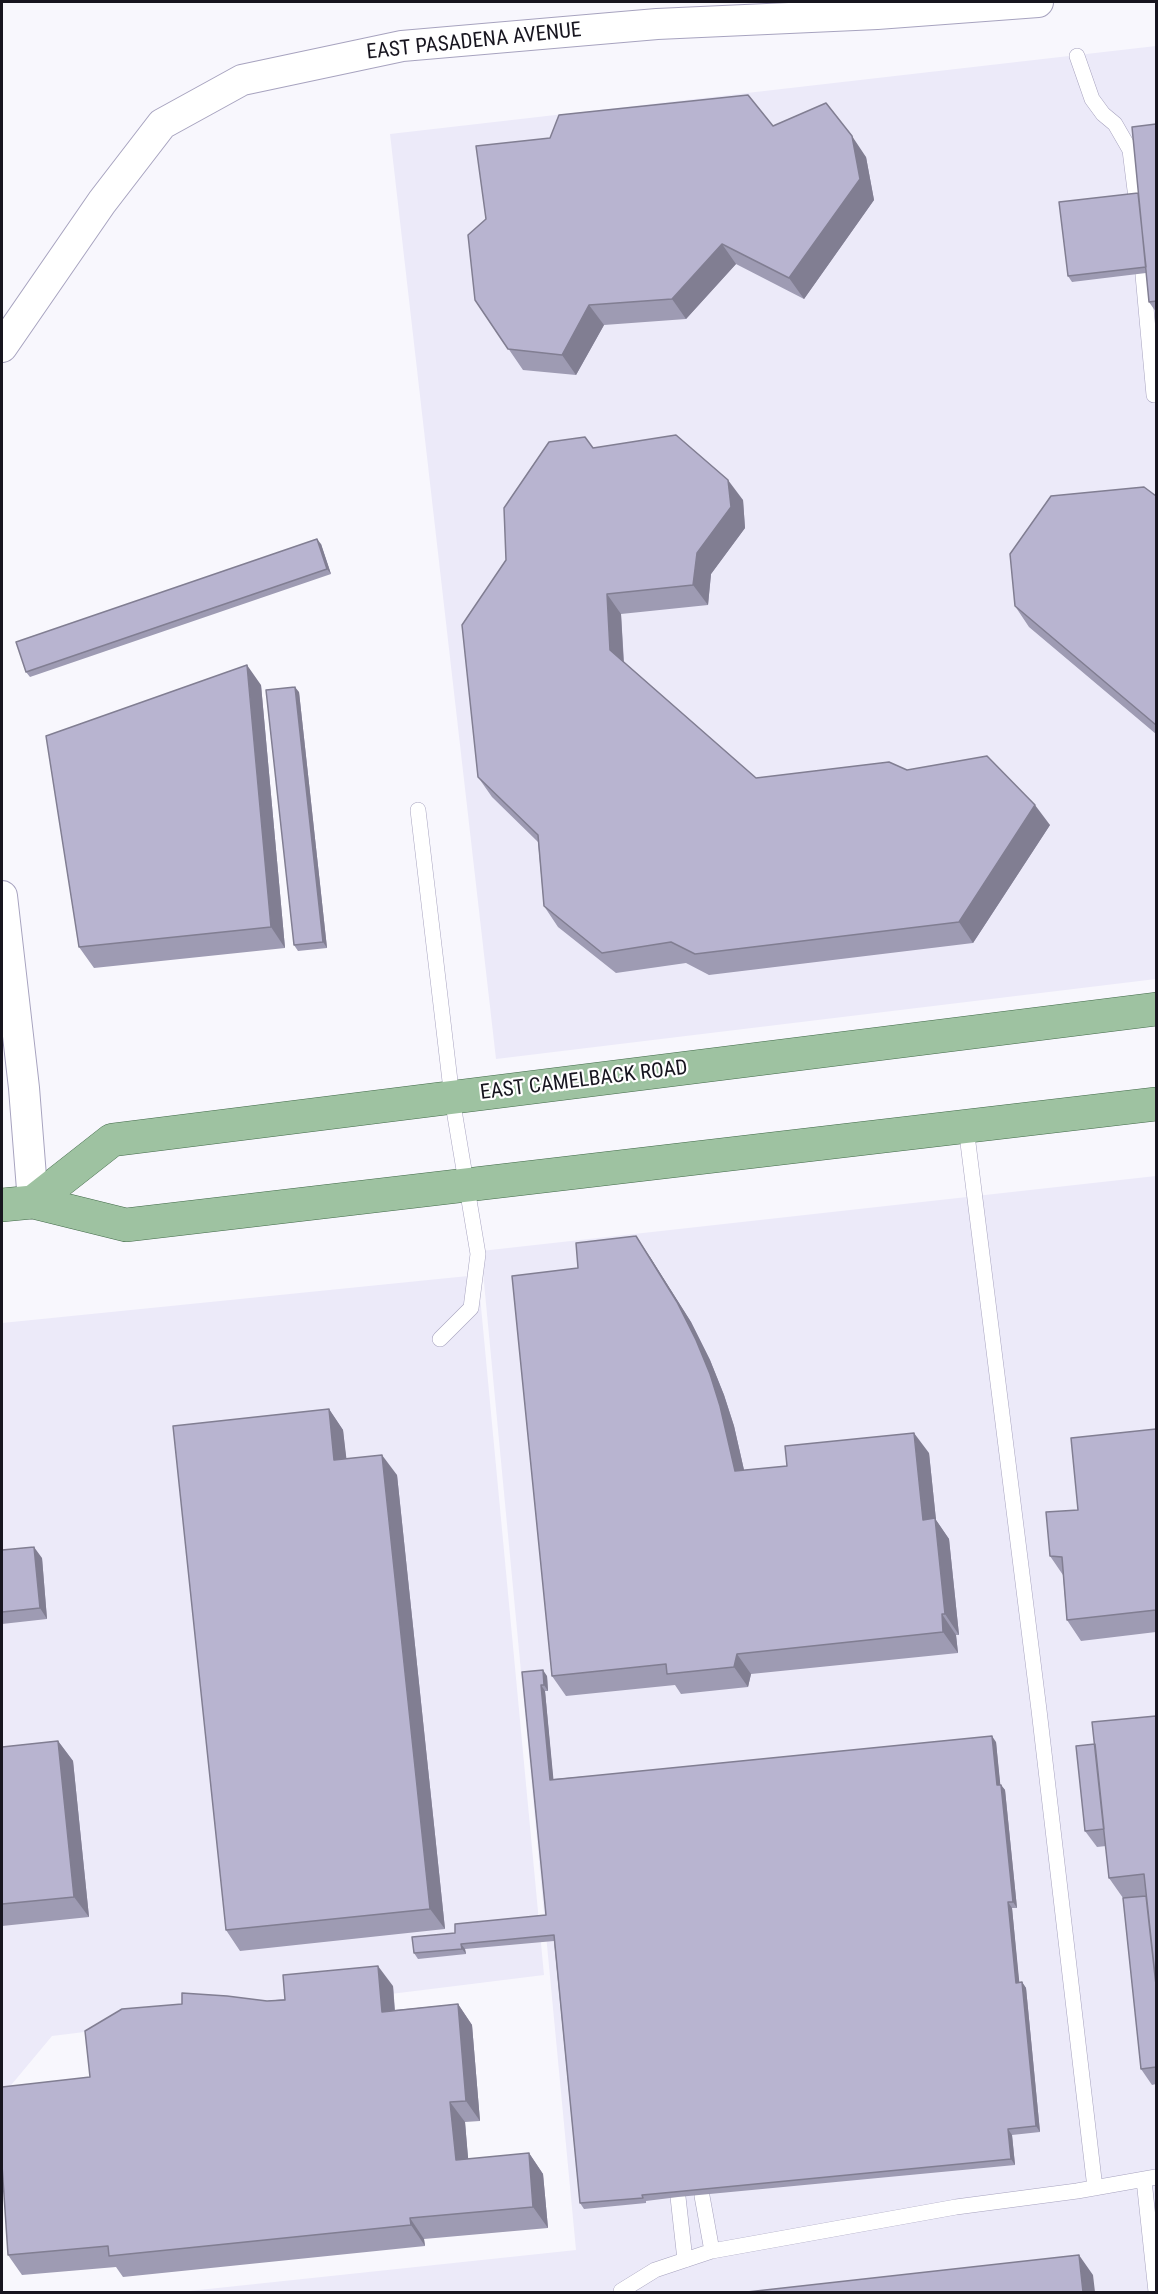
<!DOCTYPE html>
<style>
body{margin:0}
#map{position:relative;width:1158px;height:2294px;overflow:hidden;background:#f8f7fd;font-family:"Roboto Condensed",sans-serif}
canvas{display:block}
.frame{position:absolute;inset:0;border:3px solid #17151f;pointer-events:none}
</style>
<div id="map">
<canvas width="1158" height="2294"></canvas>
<div class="frame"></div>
</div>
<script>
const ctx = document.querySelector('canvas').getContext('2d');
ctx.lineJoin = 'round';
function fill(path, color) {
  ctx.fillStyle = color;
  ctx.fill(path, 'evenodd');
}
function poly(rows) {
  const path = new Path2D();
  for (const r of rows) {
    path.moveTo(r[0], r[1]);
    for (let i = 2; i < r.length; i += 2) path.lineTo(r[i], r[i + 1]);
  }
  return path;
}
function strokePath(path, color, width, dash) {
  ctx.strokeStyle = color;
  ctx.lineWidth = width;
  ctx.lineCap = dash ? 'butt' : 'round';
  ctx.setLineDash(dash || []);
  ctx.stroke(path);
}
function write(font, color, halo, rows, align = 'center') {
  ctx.font = font + ' "Roboto Condensed",sans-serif';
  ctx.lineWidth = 4.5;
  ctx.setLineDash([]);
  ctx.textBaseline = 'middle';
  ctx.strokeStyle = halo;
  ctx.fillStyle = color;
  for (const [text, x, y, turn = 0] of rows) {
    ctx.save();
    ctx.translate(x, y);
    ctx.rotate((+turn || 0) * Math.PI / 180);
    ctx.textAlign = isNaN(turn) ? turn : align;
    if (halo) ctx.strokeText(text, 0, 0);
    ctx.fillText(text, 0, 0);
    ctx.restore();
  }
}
fill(poly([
 [1156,46,1156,979,496,1059,390,134],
 [1156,1176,1156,2292,180,2292,576,2250,481,1251],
 [478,1275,544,1975,52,2036,2,2096,2,1323]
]), '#eceaf9');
const lane = poly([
 [1077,56,1092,99,1103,114,1115,124,1130,150,1138,214],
 [1141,253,1154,395],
 [418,810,452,1098,478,1254,471,1308,440,1339],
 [966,1127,1039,1710,1095,2188],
 [1144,2180,1156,2292],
 [702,2196,712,2251],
 [678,2197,685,2260],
 [621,2291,655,2270,712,2251,956,2207,1077,2191,1156,2177]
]);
const street = poly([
 [2,347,102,202,162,124,242,80,402,46,657,24,877,14,1038,2],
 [2,896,24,1088,33,1202]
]);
const primary = poly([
 [33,1202,112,1140,1156,1009],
 [2,1205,33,1202,126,1225,1156,1104]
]);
strokePath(lane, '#a7a3bf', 16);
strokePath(street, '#a7a3bf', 32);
strokePath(primary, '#446b4b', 34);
strokePath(lane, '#fff', 15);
strokePath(street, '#fff', 30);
strokePath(primary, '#9ec2a1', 33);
fill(poly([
 [773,126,866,157,874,200,804,299,736,264,686,319,604,325,576,375,523,370,475,300],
 [1138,193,1146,273,1072,282,1068,276],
 [1156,301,1156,312,1149,302],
 [593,448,743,500,745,528,711,574,708,605,621,614,624,662,756,778,907,770,1050,825,973,943,709,975,686,963,616,973,558,927,544,906,538,842,492,797,478,777,506,560],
 [1156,496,1156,734,1029,627,1015,606],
 [321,544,331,574,30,677,26,672],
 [261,685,285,948,94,968,79,947],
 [299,692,327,948,298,951,294,945],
 [650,1257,691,1322,710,1360,724,1395,734,1426,744,1470,929,1453,936,1520,949,1539,959,1635,956,1635,958,1653,751,1674,748,1687,681,1694,675,1685,566,1696,552,1676,578,1268],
 [329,1409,343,1430,346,1459,397,1475,445,1929,240,1951,226,1930],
 [1156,1429,1156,1632,1081,1641,1067,1620,1063,1575,1050,1556,1078,1510],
 [2,1550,42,1558,47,1619,2,1624],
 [522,1672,547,1676,548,1691,545,1691,553,1779,996,1742,1000,1785,1001,1785,1005,1790,1017,1908,1012,1908,1019,1983,1022,1982,1026,1988,1040,2132,1012,2135,1015,2165,678,2197,646,2201,646,2203,584,2209,580,2203,554,1941,465,1949,466,1954,418,1959,414,1953,455,1933,546,1915],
 [1156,1716,1156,2084,1152,2085,1141,2069,1123,1898,1109,1878,1106,1846,1097,1847,1085,1831,1095,1744],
 [58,1741,73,1761,89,1917,2,1926,2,1747],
 [393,1986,395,2010,458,2004,472,2025,480,2121,465,2122,468,2159,529,2153,543,2174,548,2228,424,2239,425,2246,123,2277,116,2267,22,2275,8,2255,90,2077,267,2001]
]), '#9e9bb3');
fill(poly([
 [852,136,866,157,874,200,804,299,789,278],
 [722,244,736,264,686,319,672,299],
 [589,305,604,325,576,375,562,355],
 [728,480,743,500,745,528,711,574,708,605,693,585,697,553],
 [317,539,321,544,331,574,327,569],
 [607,594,621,614,624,670,610,650],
 [247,665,261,685,285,948,271,927],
 [295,687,299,692,327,948,323,942],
 [1035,805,1050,825,973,943,959,922],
 [636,1236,650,1257,691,1322,710,1360,724,1395,734,1426,749,1492,735,1471],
 [329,1409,343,1430,349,1480,334,1460],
 [914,1433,929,1453,936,1520,949,1539,959,1635,945,1614,923,1520],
 [382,1455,397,1475,445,1929,430,1909],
 [34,1547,42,1558,47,1619,40,1608],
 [942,1614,956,1635,958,1653,943,1632],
 [737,1654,751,1674,748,1687,734,1667],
 [543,1670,547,1676,548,1691,544,1685],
 [541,1685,545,1691,554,1785,550,1780],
 [992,1736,996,1742,1001,1791,997,1785],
 [58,1741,73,1761,89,1917,74,1897],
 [1001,1785,1005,1790,1017,1908,1013,1902],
 [1008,1902,1012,1908,1020,1989,1016,1983],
 [461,1944,465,1949,466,1954,462,1949],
 [378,1966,393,1986,396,2032,382,2012],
 [1022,1982,1026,1988,1040,2132,1036,2126],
 [458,2004,472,2025,480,2121,466,2101],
 [450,2102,465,2122,470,2180,456,2160],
 [1008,2129,1012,2135,1015,2165,1011,2159],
 [529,2153,543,2174,548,2228,533,2207],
 [410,2218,424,2239,425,2246,411,2225],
 [1079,2255,1093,2275,1095,2292,1083,2292]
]), '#817e92');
const building = poly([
 [748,95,773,126,826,103,852,136,860,179,789,278,722,244,672,299,589,305,562,355,508,349,475,300,468,235,486,219,476,146,550,138,559,115,748,95],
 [1156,124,1156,301,1149,302,1132,127,1156,124],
 [1138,193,1146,267,1068,276,1059,202,1138,193],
 [676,435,728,480,731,507,697,553,693,585,607,594,610,650,756,778,889,762,907,770,987,756,1035,805,959,922,695,954,671,942,602,953,544,906,538,835,478,777,462,625,506,560,504,508,549,442,585,437,593,448,676,435],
 [1144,487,1156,496,1156,725,1015,606,1010,554,1051,496,1144,487],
 [317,539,327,569,26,672,16,642,317,539],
 [247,665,271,927,79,947,46,736,247,665],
 [295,687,323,942,294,945,266,690,295,687],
 [636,1236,677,1302,696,1340,710,1374,720,1406,735,1471,787,1466,785,1446,914,1433,923,1520,935,1518,945,1614,942,1614,943,1632,737,1654,734,1667,667,1674,666,1664,552,1676,512,1276,578,1268,576,1243,636,1236],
 [329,1409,334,1460,382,1455,430,1909,226,1930,173,1426,329,1409],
 [1156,1429,1156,1610,1067,1620,1062,1557,1050,1556,1046,1512,1078,1510,1071,1438,1156,1429],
 [34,1547,40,1608,2,1612,2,1550,34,1547],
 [543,1670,544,1685,541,1685,550,1780,992,1736,997,1785,1001,1785,1013,1902,1008,1902,1016,1983,1022,1982,1036,2126,1008,2129,1011,2159,674,2192,642,2195,643,2198,580,2203,554,1935,461,1944,462,1949,414,1953,412,1937,455,1933,455,1924,546,1915,522,1672,543,1670],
 [1156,1716,1156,1984,1144,1874,1109,1878,1092,1722,1156,1716],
 [58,1741,74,1897,2,1904,2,1747,58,1741],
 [1095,1744,1104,1829,1085,1831,1076,1746,1095,1744],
 [1146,1896,1156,1985,1156,2067,1141,2069,1123,1898,1146,1896],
 [378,1966,382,2012,458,2004,466,2101,450,2102,456,2160,529,2153,533,2207,410,2218,411,2225,109,2256,108,2246,8,2255,2,2165,2,2087,90,2077,85,2031,122,2009,182,2004,182,1993,227,1996,267,2001,285,2000,283,1975,378,1966],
 [1079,2255,1083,2292,747,2292,1079,2255]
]);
fill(building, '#b8b4d0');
strokePath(building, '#817e92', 1.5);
write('21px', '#17151f', '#fff', [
 ["EAST PASADENA AVENUE",474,42,-6],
 ["EAST CAMELBACK ROAD",584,1081,-7]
]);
</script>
